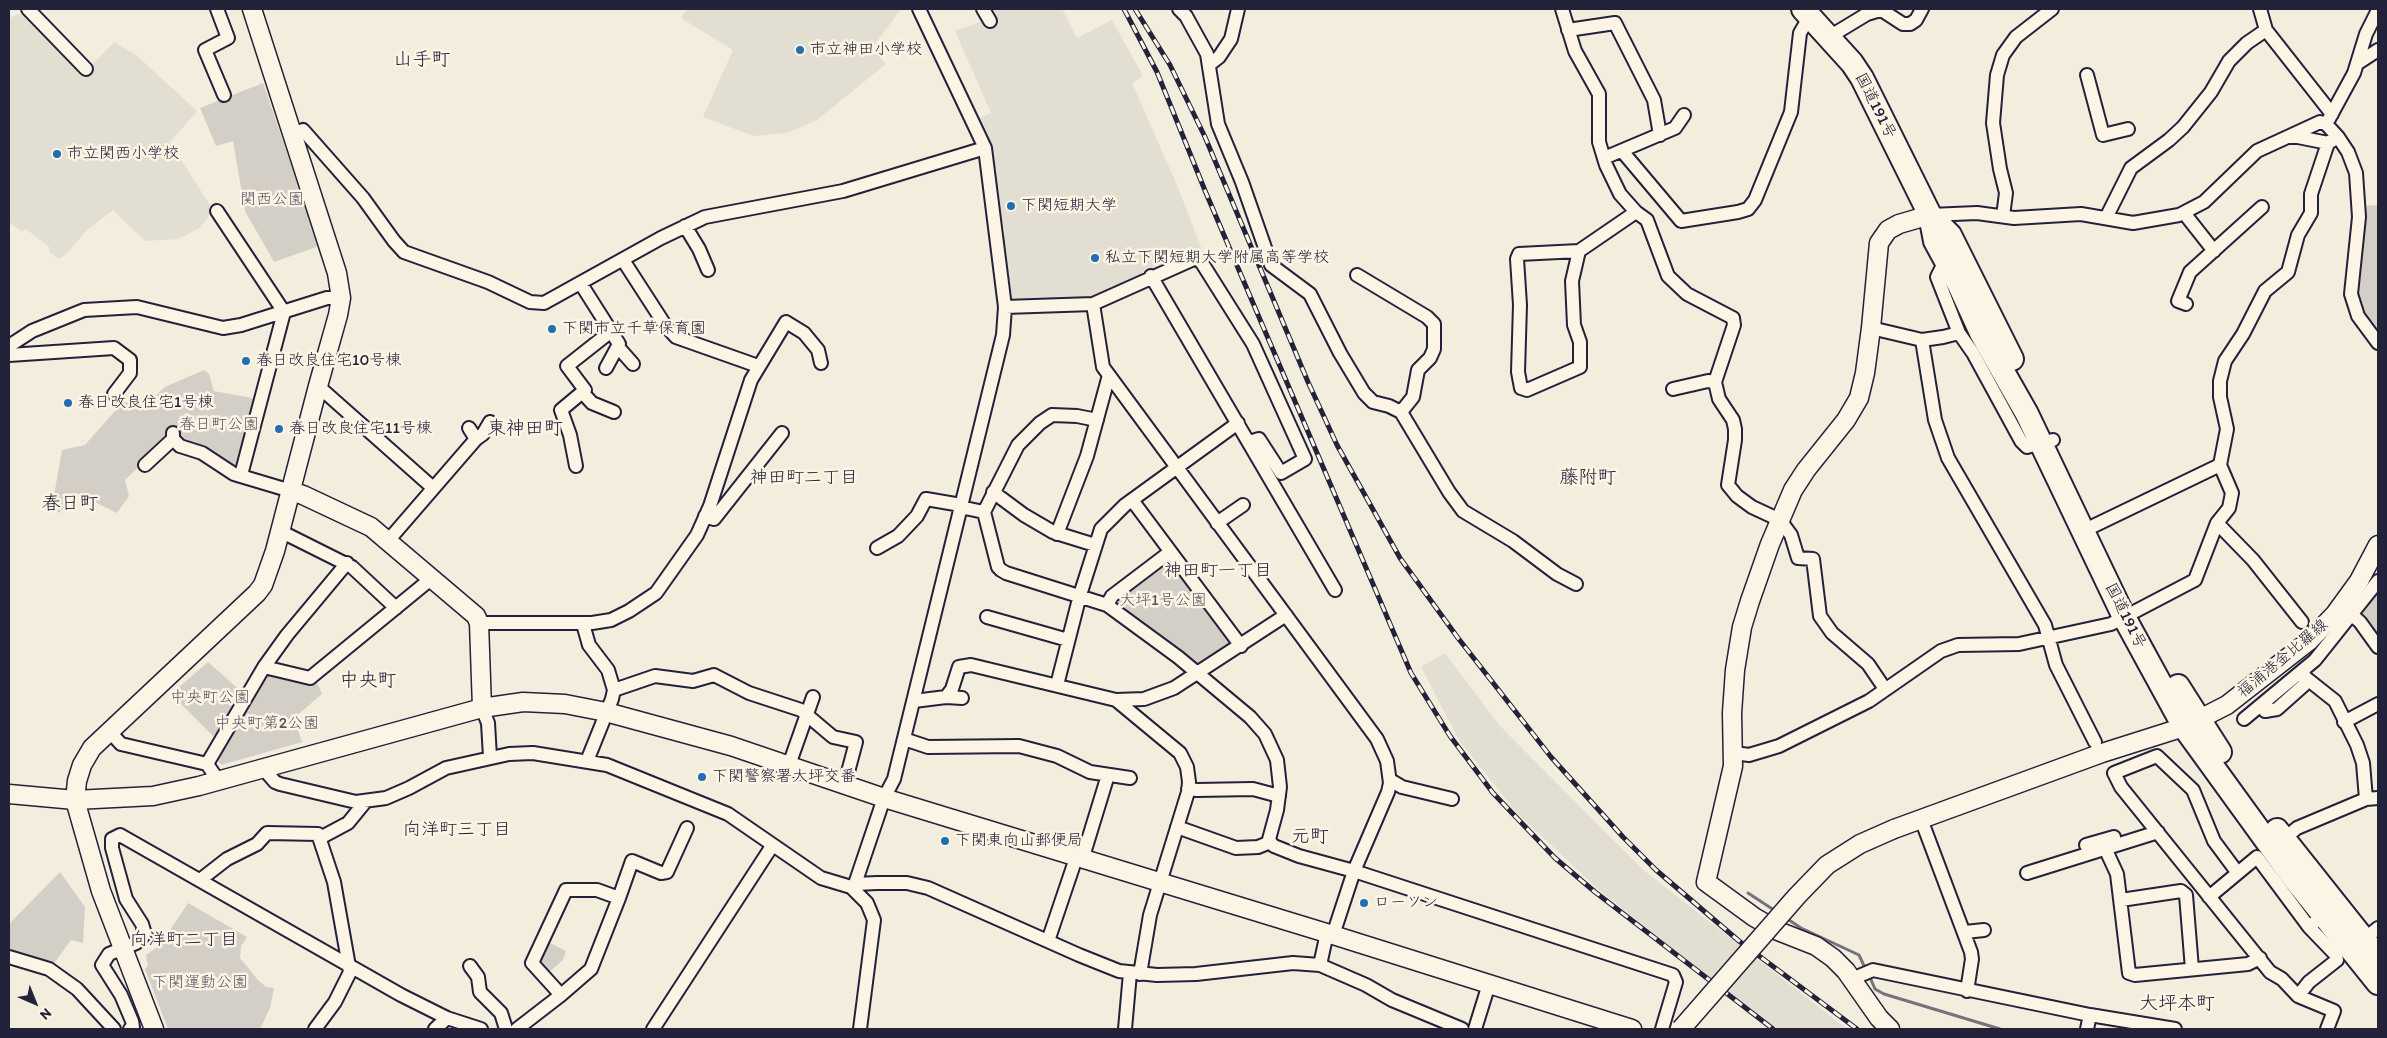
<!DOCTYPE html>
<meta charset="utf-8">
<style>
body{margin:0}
#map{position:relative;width:2387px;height:1038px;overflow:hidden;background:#f3edde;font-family:Itim,sans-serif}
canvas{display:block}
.frame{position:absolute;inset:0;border:10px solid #22223b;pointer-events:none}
.north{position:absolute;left:10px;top:978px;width:50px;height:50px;-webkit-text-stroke:4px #fcf5e5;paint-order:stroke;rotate:136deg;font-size:14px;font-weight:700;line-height:20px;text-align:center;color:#22223b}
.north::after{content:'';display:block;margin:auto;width:18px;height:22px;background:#22223b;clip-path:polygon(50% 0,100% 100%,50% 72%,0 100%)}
</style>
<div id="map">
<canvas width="2387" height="1038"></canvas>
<div class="frame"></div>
<div class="north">N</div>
</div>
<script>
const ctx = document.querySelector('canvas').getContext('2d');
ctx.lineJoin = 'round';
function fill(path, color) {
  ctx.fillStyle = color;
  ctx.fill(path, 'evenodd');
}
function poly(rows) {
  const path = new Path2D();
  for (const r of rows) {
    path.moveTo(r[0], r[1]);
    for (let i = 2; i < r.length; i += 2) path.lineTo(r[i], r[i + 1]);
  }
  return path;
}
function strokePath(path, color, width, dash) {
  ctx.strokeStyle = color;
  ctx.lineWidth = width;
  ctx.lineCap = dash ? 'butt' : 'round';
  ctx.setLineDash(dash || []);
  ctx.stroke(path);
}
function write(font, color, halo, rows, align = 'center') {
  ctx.font = font + ' Itim,"Klee One",sans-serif';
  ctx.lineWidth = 5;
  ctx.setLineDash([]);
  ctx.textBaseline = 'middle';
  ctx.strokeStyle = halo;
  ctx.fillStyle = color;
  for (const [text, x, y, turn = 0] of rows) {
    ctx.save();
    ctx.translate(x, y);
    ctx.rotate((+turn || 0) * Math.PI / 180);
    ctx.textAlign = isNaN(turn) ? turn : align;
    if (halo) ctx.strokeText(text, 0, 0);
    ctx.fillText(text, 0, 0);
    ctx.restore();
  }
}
fill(poly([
 [687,9,901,9,872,48,886,64,817,120,787,133,754,136,703,117,733,50,681,18],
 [984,9,1062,9,1077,38,1112,20,1143,76,1132,83,1177,185,1204,255,1195,252,1094,298,1016,302,1010,299,1003,237,1005,234,989,141,979,118,991,113,955,31,988,19],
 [24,12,82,75,114,42,136,55,197,111,170,142,213,210,200,228,178,239,145,241,113,210,86,231,65,255,59,259,50,253,49,247,26,229,22,232,9,222,9,18],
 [1445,653,1500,726,1642,869,1847,1029,1774,1029,1600,891,1517,813,1460,742,1421,667]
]), '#e3ded2');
fill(poly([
 [263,83,319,246,274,262,245,211,233,141,216,146,200,108],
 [2378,205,2378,337,2362,313,2356,289,2364,206],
 [204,370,209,374,214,391,252,398,256,404,238,469,235,471,168,438,125,480,129,496,117,513,76,493,59,513,52,507,62,450,85,445,123,402,131,403,153,398,165,387],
 [1166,559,1172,559,1234,642,1203,665,1194,665,1114,605,1115,600],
 [2378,573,2378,638,2360,612],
 [208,662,243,693,217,740,171,694],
 [274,674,312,685,316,680,322,694,294,718,302,742,221,765,217,759,263,678],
 [60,872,85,907,83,943,71,940,52,966,9,954,9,924],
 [188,903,247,937,241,946,240,958,258,980,266,987,274,988,270,1008,260,1029,168,1029,145,969,148,965,146,955,160,945],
 [548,942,566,951,563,960,548,973,541,965,541,957]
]), '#d4cfc6');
strokePath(poly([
 [1748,893,1777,912],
 [1786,918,1801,928,1859,955,1866,970],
 [1869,975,1875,989,1884,994,2000,1029]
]), '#75727b', 3);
const street = poly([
 [28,9,86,69],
 [217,9,228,38,205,50,224,95],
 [983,9,990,21],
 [1179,9,1186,16,1207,54,1218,124,1242,182,1271,265,1310,294,1340,353,1364,393,1373,402,1389,406,1401,412,1449,492,1463,511,1513,541,1557,574,1576,584],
 [1562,9,1575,51,1599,94,1599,142,1606,165,1620,194,1636,212,1647,220,1668,276,1687,294,1733,318,1734,325,1715,382,1719,399,1733,420,1735,429,1735,440,1728,485,1737,496,1752,507,1780,520,1791,535,1798,558,1813,559,1820,616,1832,633,1868,664,1885,689],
 [2260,9,2266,30,2332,114],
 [1568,30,1615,23,1654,100,1660,135],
 [1829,37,1867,14,1877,11,1883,11,1903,24,1910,24,1916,20,1922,9],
 [2358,63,2378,50],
 [1210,64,1219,57,1231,39,1238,9],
 [2087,75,2103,135,2128,129],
 [2329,119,2354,73,2366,34,2378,10],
 [292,135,303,130,363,198,394,241,404,252,488,282,530,302,544,303,661,238,705,217,843,191,985,148],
 [2289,137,2298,137,2328,143],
 [1622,151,1681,221,1738,212,1748,209,1755,200,1791,112,1800,33,1810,16],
 [1604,158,1675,128,1684,115],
 [217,211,284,312,241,475],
 [2184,213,2214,251],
 [1930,215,1977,213,2014,218,2081,214,2133,223,2179,215,2204,202,2257,151,2320,122,2326,124,2338,137,2348,152,2356,173,2359,217,2351,294,2358,316,2378,343],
 [2003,216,2006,193,2000,169,1993,123,1997,75,2003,55,2016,37,2052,9],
 [2106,218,2131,168,2169,140,2183,127,2211,92,2229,61,2247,43,2266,30],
 [685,226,699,249,708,270],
 [1579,251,1572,281,1574,325,1580,342,1580,367,1527,390,1521,388,1518,372,1520,305,1517,259,1519,254,1579,251,1636,212],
 [623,260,665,325,676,337,758,366],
 [1941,269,1937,277,1959,333,1973,353,2021,441,2027,447,2053,440],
 [1357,275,1427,317,1434,324,1434,349,1430,358,1418,370,1413,397,1401,412],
 [1151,276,1335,590],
 [581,284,619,344,606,368],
 [1093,304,1103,367,1377,739,1387,761,1390,783,1388,792,1354,871,1333,935],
 [2186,304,2178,301,2190,272,2262,207],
 [1005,307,1093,304,1196,258,1202,263,1253,344,1305,459,1281,473,1259,439,1249,442],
 [1871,328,1922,340,1943,337,1959,333],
 [1922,340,1935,420,1948,458,2045,625,2056,665,2095,742],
 [9,346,32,331,84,310,137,307,223,328,241,325,327,298,341,298],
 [618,347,633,364],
 [9,355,114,348,130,360,130,373,114,394],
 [318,386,432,487],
 [1673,389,1708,381,1715,382],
 [582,392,592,403,614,412],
 [173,433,173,439,180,446,202,453,234,474,291,491],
 [476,439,483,434,490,422],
 [145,465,173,439],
 [576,466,570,435,561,410,585,390,567,366,605,336,610,329],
 [993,492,1024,515,1053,532,1095,545],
 [1132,500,1241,646],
 [960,507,984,512,998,567,1001,570,1006,573,1107,605,1178,657,1250,717,1265,734,1277,760,1280,787,1277,810,1268,843,1258,847,1236,848,1177,827],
 [984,512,1018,445,1040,423,1052,415,1077,416,1097,420],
 [705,516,714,519,782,433],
 [1217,523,1243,505],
 [2083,531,2220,465],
 [1057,534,1087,456,1109,375],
 [288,535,352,567,396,608],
 [393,535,476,439,469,428],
 [877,548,898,536,917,516,926,499,961,505],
 [1107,605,1112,596,1170,552],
 [2352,615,2360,622,2378,647],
 [987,617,1068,640],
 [2302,622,2253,560,2217,523,2229,508,2232,493,2220,465,2227,429,2220,397,2220,381,2225,361,2243,334,2265,291,2288,272,2298,235,2311,213,2311,194,2328,143,2338,137],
 [479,623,592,623,611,620,629,611,656,593,697,535,710,506,751,380,786,322,804,333,818,350,821,363],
 [583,624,589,645,608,670,614,690,612,699,587,761],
 [264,667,310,678,432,578],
 [2306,678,2335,701,2357,745,2363,763,2366,799],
 [1057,685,1080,595,1101,529,1125,505,1238,423],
 [614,690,655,676,693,681,714,675,749,693,801,710,833,737,856,742,848,772,842,784],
 [946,697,952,689,959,667,971,665,1116,700,1144,699,1174,688,1286,615],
 [1116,700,1180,753,1187,767,1189,782,1188,792,1150,915,1140,974],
 [914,701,946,697,962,698],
 [482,708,488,723,490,757],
 [2265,711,2277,709,2304,685,2306,679,2303,672],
 [2244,719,2315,660,2378,581],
 [2344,722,2378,704],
 [110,732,121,744,207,764,218,780],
 [904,739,928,747,1019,746,1057,756,1090,772,1130,778],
 [1734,753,1749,755,1779,746,1869,701,1941,651,1958,645,2019,644,2111,624,2195,580,2217,523],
 [207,764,264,667,287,635,347,563],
 [789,765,813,697],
 [262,767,275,782,280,784,356,802,386,798,409,788,446,768,509,754,533,753,607,765,728,814,821,878,851,887,855,884,877,883,907,883,928,888,1079,955,1119,971,1157,975,1196,974,1293,963,1320,965,1366,985,1392,1000,1462,1029],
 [1390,780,1402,787,1452,799],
 [1188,789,1197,790,1253,789,1279,796],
 [1921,819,1971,952,1972,959,1967,991],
 [320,838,348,823,366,801],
 [2284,839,2297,828,2366,799,2378,798],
 [1269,841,1274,846,1299,856,1354,871,1673,975,1676,982,1662,1029],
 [2086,845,2114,837],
 [2105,848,2117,874,2129,973,2135,975,2248,964,2260,958],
 [1082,860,1108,775],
 [2237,872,2214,841,2193,790,2157,756,2114,773,2121,787,2270,972,2282,979,2298,996,2334,1011,2327,1029],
 [2027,873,2158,832],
 [200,880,227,859,257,844,267,833,318,834,334,882,350,972,335,1002,315,1029],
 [855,884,884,798,894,779,966,486,1003,335,1005,307,985,148,919,9],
 [851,887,867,903,874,920,860,1029],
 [2209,897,2257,857,2309,927],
 [619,898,632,861,661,873,667,872,687,828],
 [2121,900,2181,891,2186,895,2192,969],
 [1965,932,1984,930],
 [2363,940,2378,928],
 [1048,941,1076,858],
 [9,957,49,969,77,989,114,1029],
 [1320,965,1327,933],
 [470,966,478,977,480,992,501,1013,506,1029],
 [1852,979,1873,970,2090,1015,2175,1029],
 [2298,996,2309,982,2337,960,2336,955,2309,927,2315,922],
 [130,1029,133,1027,132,1021,121,995,102,965,109,954,136,943,145,934,142,924,126,899,112,848,112,839,120,835,401,995,447,1018,481,1029],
 [435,1029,447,1018],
 [517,1029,561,995,591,969,619,898,597,890,566,890,532,963,561,995],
 [653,1029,772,846],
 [1125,1029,1130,973],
 [1475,1029,1489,984],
 [2087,1029,2090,1015]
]);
const secondary = poly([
 [291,491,303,495,371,527,476,616,479,623,482,708],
 [9,794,75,800,153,796,199,786,482,708,523,702,565,704,606,712,731,746,884,798,1333,935,1632,1029],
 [1894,829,2102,753,2184,727,2227,705,2309,641,2335,614,2359,581,2378,545],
 [154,1029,101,891,75,800,77,781,82,765,92,748,257,593,263,585,275,551,318,386,338,315,341,298,337,273,252,9],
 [1890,1029,1879,1018,1846,971,1833,958,1816,946,1778,931,1754,917,1706,882,1733,766,1732,713,1735,670,1742,627,1750,601,1770,544,1793,490,1806,470,1846,420,1859,398,1865,373,1871,328,1879,243,1888,230,1899,224,1930,215]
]);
const highway = poly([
 [1803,9,1852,63,1862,78,1930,215,1935,241,1959,285,1981,333,2027,414,2124,617,2184,727,2292,876,2378,983],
 [1930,215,1950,235,2012,359],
 [2178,686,2220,752],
 [2277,830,2378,957]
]);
strokePath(street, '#22223b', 16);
strokePath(secondary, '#22223b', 21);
strokePath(highway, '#22223b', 26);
strokePath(street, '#fcf5e5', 12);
strokePath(secondary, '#fcf5e5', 18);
strokePath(highway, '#fcf5e5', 22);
const rail = poly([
 [1124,9,1157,72,1206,193,1411,673,1450,736,1493,793,1555,858,1595,892,1773,1029],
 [1135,9,1170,65,1205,137,1308,382,1337,445,1400,558,1458,638,1551,757,1623,837,1656,870,1739,941,1857,1029]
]);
strokePath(rail, '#22223b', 5);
strokePath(rail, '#fcf5e5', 3, [9]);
const secondaryBridge = poly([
 [1681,1029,1797,896,1827,865,1860,844,1894,829]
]);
strokePath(secondaryBridge, '#22223b', 21, []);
strokePath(secondaryBridge, '#fcf5e5', 18);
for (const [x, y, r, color] of [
 [800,50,5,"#1f6fb2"],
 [57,154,5,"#1f6fb2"],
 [1011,206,5,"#1f6fb2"],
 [1095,258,5,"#1f6fb2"],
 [552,329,5,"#1f6fb2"],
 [246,361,5,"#1f6fb2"],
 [68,403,5,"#1f6fb2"],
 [279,429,5,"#1f6fb2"],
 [702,777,5,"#1f6fb2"],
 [945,841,5,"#1f6fb2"],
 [1364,903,5,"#1f6fb2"]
]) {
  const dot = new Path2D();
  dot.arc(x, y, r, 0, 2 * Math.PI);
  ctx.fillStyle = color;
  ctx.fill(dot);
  strokePath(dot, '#fcf5e5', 2);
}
write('16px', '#22223b', '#fcf5e5', [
 ["市立神田小学校",810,50],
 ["市立関西小学校",67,154],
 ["下関短期大学",1021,206],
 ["私立下関短期大学附属高等学校",1105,258],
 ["下関市立千草保育園",562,329],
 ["春日改良住宅10号棟",256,361],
 ["春日改良住宅1号棟",78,403],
 ["春日改良住宅11号棟",289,429],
 ["下関警察署大坪交番",712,777],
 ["下関東向山郵便局",955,841],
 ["ローソン",1374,903]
], 'left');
write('16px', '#22223b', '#fcf5e5', [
 ["国道191号",1875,106,63],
 ["国道191号",2125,616,63],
 ["福浦港金比羅線",2283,659,-40]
]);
write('16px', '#575665', '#fcf5e5', [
 ["関西公園",272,200],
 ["春日町公園",219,425],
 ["大坪1号公園",1163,601],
 ["中央町公園",210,698],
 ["中央町第2公園",267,724],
 ["下関運動公園",200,983]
]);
write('18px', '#22223b', '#fcf5e5', [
 ["神田町二丁目",804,478],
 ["神田町一丁目",1218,571],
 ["向洋町三丁目",457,830],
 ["向洋町二丁目",184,940]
]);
write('19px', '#22223b', '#fcf5e5', [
 ["山手町",422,60],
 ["東神田町",525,429],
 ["藤附町",1588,478],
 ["春日町",70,504],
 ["中央町",368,681],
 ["元町",1310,837],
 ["大坪本町",2177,1004]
]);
</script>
